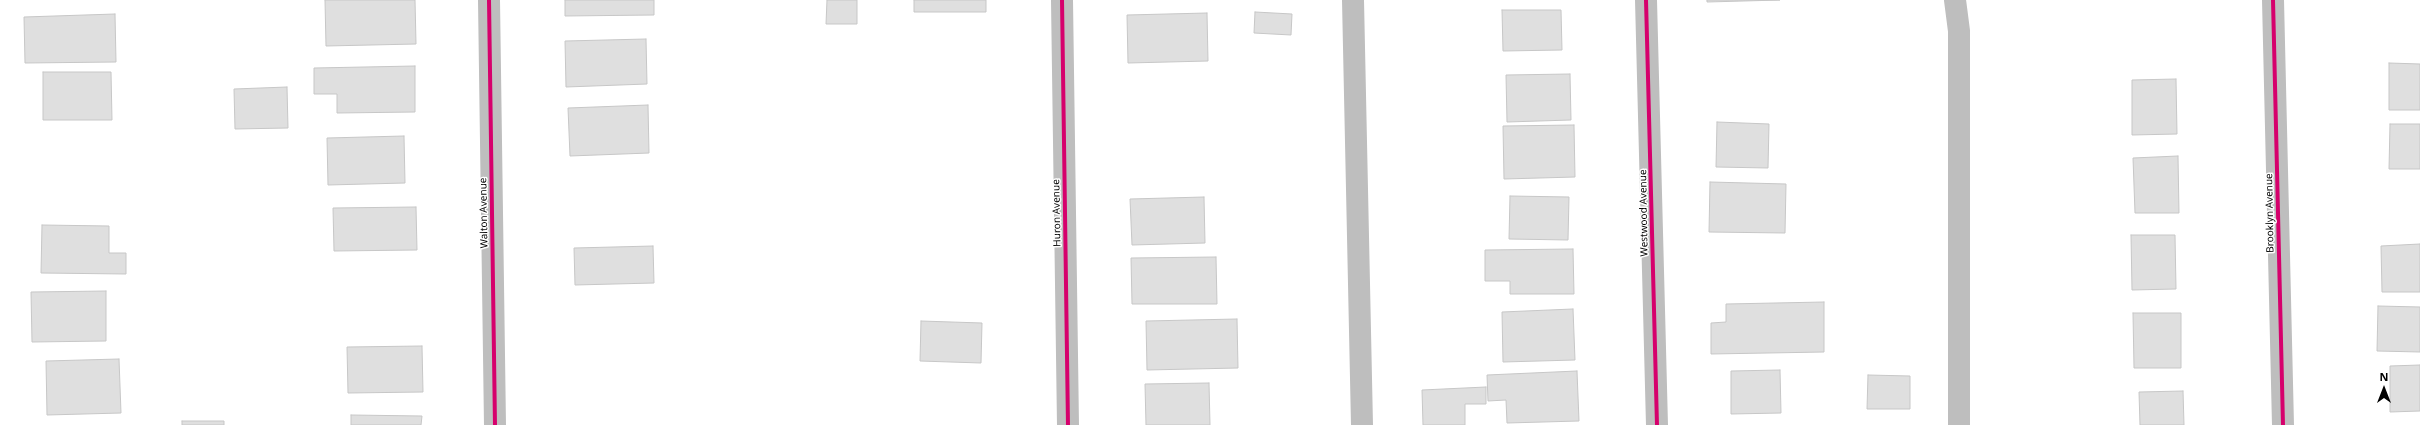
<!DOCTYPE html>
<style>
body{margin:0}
#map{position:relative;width:2420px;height:425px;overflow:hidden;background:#fff;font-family:"Noto Sans",sans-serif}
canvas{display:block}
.north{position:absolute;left:2364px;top:369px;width:40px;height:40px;-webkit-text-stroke:3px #fff;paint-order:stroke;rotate:0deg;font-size:11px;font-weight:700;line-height:16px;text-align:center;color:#000}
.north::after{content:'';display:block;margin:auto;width:14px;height:18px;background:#000;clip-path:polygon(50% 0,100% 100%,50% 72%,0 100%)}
</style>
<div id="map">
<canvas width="2420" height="425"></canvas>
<div class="north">N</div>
</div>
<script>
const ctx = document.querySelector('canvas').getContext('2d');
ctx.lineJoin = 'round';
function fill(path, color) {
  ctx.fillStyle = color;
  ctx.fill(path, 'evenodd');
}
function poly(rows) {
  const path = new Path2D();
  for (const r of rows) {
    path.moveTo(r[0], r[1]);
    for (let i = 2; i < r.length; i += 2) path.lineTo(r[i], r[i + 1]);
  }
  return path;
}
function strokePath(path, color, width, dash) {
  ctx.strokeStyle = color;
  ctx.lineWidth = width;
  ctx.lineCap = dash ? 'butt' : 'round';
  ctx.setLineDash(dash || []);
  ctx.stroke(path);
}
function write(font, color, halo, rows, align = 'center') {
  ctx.font = font + ' "Noto Sans",sans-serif';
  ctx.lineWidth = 3;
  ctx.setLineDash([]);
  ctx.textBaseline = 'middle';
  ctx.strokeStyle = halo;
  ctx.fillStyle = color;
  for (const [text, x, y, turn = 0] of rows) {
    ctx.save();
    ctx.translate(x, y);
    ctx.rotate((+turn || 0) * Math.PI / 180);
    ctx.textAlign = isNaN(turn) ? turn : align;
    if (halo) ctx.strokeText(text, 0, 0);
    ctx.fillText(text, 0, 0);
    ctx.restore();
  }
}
const building = poly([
 [325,0,415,0,416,44,326,46,325,0],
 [565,0,654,0,654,15,565,16,565,0],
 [827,0,857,0,857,24,826,24,827,0],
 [914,0,986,0,986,12,914,12,914,0],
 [1707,0,1780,0,1707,2,1707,0],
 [1502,10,1561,10,1562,50,1503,51,1502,10],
 [1255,12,1292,14,1291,35,1254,33,1255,12],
 [1207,13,1208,61,1128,63,1127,15,1207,13],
 [115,14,116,62,25,63,24,17,115,14],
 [646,39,647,84,566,87,565,41,646,39],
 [2389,63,2420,64,2420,110,2389,110,2389,63],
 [415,66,415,112,337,113,337,94,314,94,314,68,415,66],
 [43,72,111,72,112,120,43,120,43,72],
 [1570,74,1571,120,1507,122,1506,75,1570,74],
 [2176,79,2177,134,2132,135,2132,80,2176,79],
 [287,87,288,128,235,129,234,89,287,87],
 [648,105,649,153,570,156,568,108,648,105],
 [1717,122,1769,124,1768,168,1716,167,1717,122],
 [2390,124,2420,124,2420,169,2389,169,2390,124],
 [1574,125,1575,177,1504,179,1503,126,1574,125],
 [404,136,405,183,328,185,327,138,404,136],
 [2178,156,2179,213,2135,213,2133,158,2178,156],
 [1710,182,1786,184,1785,233,1709,232,1710,182],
 [1510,196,1569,197,1568,240,1509,239,1510,196],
 [1204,197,1205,243,1132,245,1130,199,1204,197],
 [416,207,417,250,334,251,333,208,416,207],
 [42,225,109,226,109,253,126,253,126,274,41,273,42,225],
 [2131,235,2175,235,2176,289,2132,290,2131,235],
 [2420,244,2420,292,2382,292,2381,246,2420,244],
 [653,246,654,283,575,285,574,248,653,246],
 [1573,249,1574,294,1510,294,1510,281,1485,281,1485,250,1573,249],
 [1216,257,1217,304,1132,304,1131,258,1216,257],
 [106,291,106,341,32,342,31,292,106,291],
 [1824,302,1824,352,1711,354,1711,323,1726,322,1726,304,1824,302],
 [2378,306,2420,307,2420,352,2377,351,2378,306],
 [1573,309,1575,360,1503,362,1502,312,1573,309],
 [2133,313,2181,313,2181,368,2134,368,2133,313],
 [1237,319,1238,368,1147,370,1146,321,1237,319],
 [921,321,982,323,981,363,920,361,921,321],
 [422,346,423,392,348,393,347,347,422,346],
 [119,359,121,413,47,415,46,361,119,359],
 [2420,365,2420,411,2390,412,2390,366,2420,365],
 [1780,370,1781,413,1731,414,1731,371,1780,370],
 [1577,371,1579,421,1507,423,1506,400,1488,401,1487,375,1577,371],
 [1868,375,1910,376,1910,409,1867,409,1868,375],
 [1209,383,1210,425,1146,425,1145,384,1209,383],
 [1486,387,1486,404,1465,404,1465,425,1423,425,1422,390,1486,387],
 [2183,391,2184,425,2140,425,2139,392,2183,391],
 [351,415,422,416,421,425,351,425,351,415],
 [182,421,224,421,224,425,182,425,182,421]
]);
fill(building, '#dfdfdf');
strokePath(building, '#c7c7c7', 1);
strokePath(poly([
 [489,0,495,425],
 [1062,0,1068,425],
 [1353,0,1362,425],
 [1646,0,1657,425],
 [1955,0,1959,31,1959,425],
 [2273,0,2283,425]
]), '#bebebe', 22);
strokePath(poly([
 [489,0,495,425],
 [1062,0,1068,425],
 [1646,0,1657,425],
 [2273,0,2283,425]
]), '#d6006c', 4);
write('10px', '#000', '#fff', [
 ["Walton Avenue",484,213,-91],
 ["Huron Avenue",1057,213,-91],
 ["Westwood Avenue",1644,213,-91],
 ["Brooklyn Avenue",2270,213,-91]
]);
</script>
